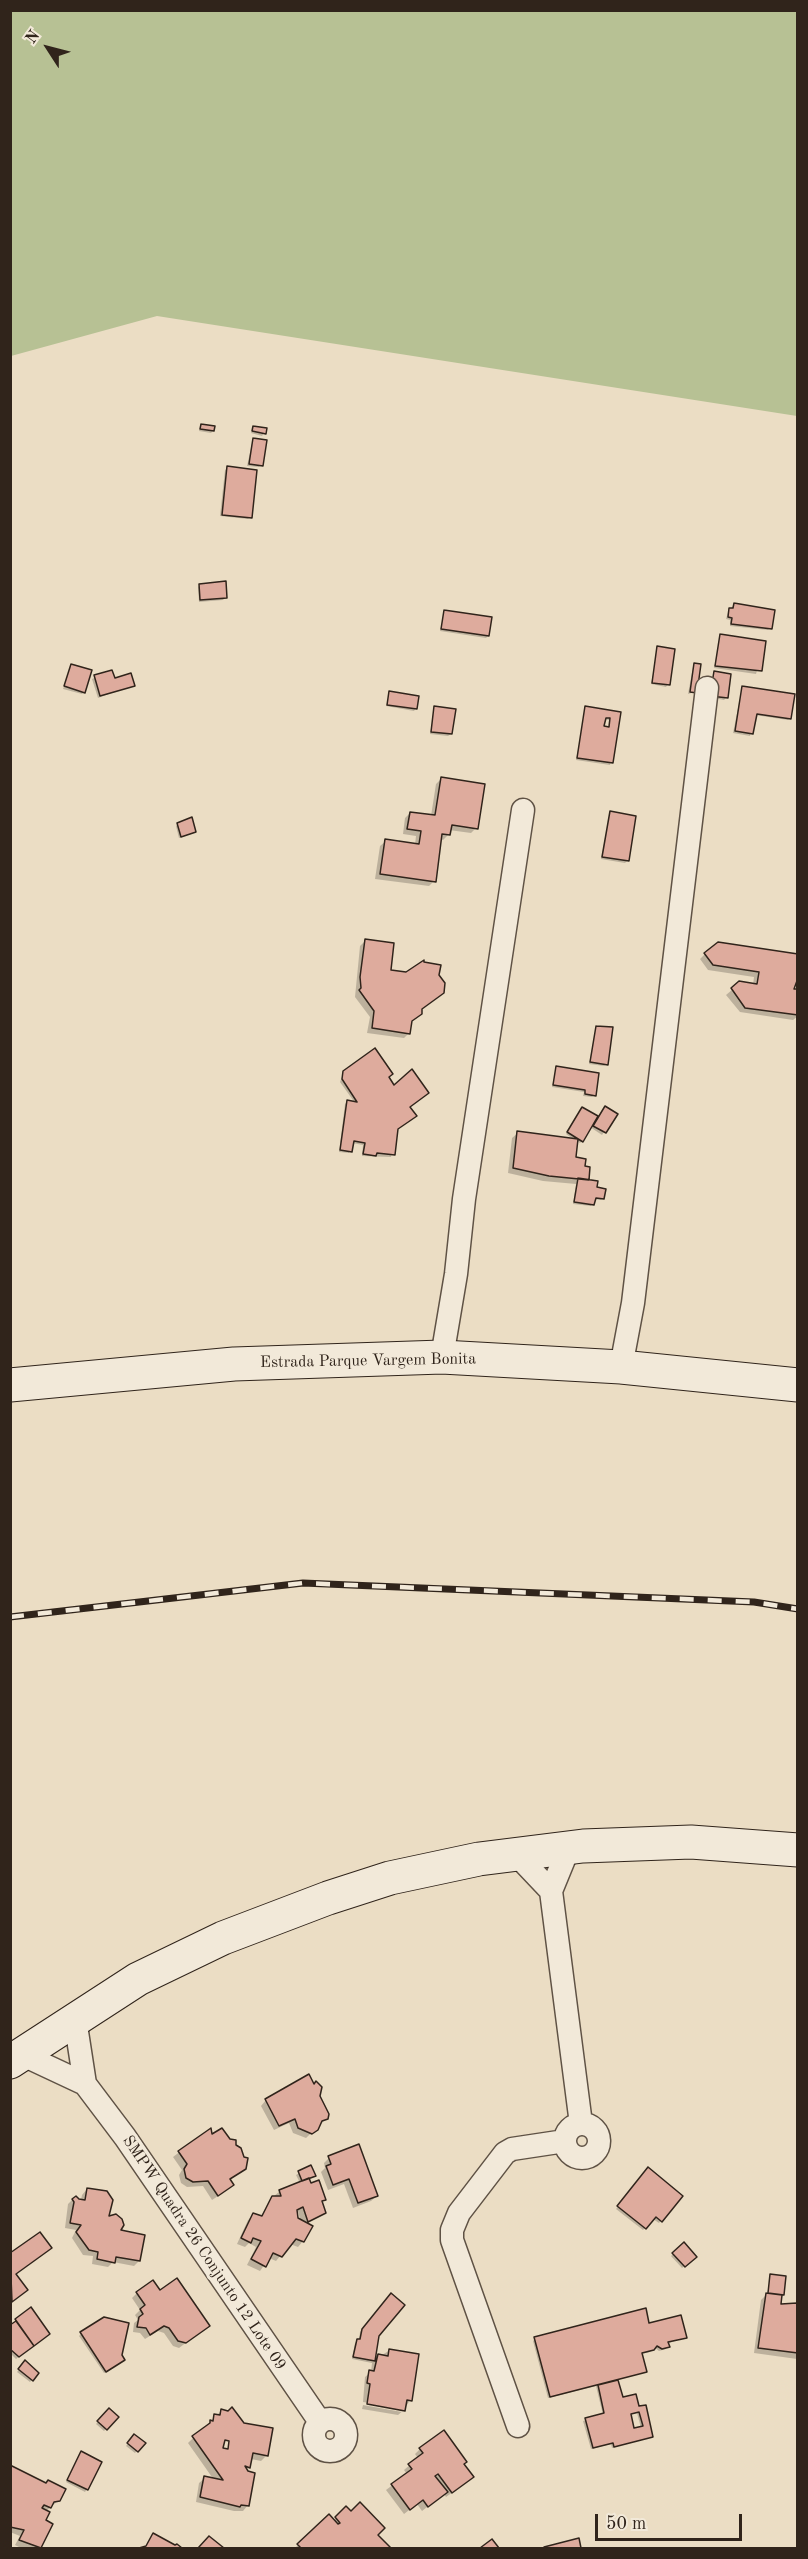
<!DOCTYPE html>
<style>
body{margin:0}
#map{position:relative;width:808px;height:2559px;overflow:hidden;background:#ebddc4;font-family:"Old Standard TT",serif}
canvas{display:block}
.frame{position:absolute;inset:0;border:12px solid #30241b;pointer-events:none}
.north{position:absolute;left:18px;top:18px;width:60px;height:60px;-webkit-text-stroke:4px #f2e9d9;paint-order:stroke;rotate:306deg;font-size:16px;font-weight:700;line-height:24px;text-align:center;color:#30241b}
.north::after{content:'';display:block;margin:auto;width:21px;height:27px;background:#30241b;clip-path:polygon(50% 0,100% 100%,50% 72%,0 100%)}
.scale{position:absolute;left:595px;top:2514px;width:147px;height:27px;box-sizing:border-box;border:3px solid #30241b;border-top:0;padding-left:8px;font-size:18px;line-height:21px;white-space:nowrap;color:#30241b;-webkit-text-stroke:4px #f2e9d9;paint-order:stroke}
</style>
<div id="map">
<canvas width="808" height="2559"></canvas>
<div class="frame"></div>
<div class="north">N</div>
<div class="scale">50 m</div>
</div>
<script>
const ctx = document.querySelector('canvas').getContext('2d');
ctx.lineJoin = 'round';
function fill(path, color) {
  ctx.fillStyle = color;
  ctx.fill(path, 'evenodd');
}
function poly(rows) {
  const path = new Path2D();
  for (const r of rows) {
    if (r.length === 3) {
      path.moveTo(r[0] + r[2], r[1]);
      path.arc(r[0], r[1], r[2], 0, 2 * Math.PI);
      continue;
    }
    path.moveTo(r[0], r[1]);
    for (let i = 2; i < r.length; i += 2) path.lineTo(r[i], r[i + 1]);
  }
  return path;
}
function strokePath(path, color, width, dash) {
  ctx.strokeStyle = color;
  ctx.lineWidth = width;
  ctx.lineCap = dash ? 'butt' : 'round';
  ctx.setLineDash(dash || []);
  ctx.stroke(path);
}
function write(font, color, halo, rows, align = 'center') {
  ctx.font = font + ' "Old Standard TT",serif';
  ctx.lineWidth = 6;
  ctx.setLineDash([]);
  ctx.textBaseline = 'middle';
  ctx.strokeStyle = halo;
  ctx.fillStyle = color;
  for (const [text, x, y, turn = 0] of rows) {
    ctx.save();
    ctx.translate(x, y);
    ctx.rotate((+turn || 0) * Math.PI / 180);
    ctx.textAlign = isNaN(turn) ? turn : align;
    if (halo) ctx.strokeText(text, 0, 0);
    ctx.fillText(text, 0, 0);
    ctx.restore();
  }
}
fill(poly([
 [11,10,797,11,797,416,157,316,11,356]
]), '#b7c194');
fill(poly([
 [201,425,213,431,211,433,199,431],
 [254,427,264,433,262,436,251,433],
 [253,439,261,465,259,467,247,466],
 [228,468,250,517,248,519,220,516,225,470],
 [200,585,226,597,223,600,199,602,198,587],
 [734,605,770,628,768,630,730,626,730,620,726,619,728,612],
 [445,612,488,636,486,638,440,631],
 [721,636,765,642,756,674,714,668],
 [658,648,668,684,666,687,651,684],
 [695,664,695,692,688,694,693,667],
 [72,666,84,692,82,694,63,689],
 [111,671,114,680,133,685,98,698,92,679],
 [714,673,726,698,724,700,709,697],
 [742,688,790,718,788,720,755,715,750,736,733,733],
 [390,693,416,708,414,711,386,706],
 [435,708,451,734,448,736,430,734],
 [586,708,620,713,610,765,576,760],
 [604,719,609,720,608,729,603,728],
 [441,779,476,828,471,833,449,830,448,835,443,840,440,839,434,881,429,886,375,879,380,846,386,841,415,845,416,836,403,834,405,818,410,813,431,816,436,784],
 [610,813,627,861,625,863,601,859],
 [178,824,194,832,179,838,176,826],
 [366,940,389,971,406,974,421,1010,410,1022,409,1033,404,1038,367,1033,370,1017,355,997,360,946],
 [705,954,798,955,798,983,794,983,793,990,798,991,798,1016,793,1020,740,1012,726,995,740,983,753,985,754,977,708,970,700,959],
 [596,1027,606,1064,604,1066,589,1064],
 [556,1068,594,1095,592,1097,583,1096,584,1092,552,1087],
 [344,1072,387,1077,408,1107,397,1129,391,1157,362,1156,363,1145,352,1143,349,1153,339,1152,345,1104,347,1102,355,1103,340,1082],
 [583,1108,598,1118,616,1114,602,1135,590,1127,582,1141,580,1143,577,1141,574,1158,584,1167,587,1179,603,1198,601,1200,594,1199,591,1206,573,1204,576,1184,543,1181,508,1173,512,1138,518,1133,576,1141,566,1134],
 [315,2083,326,2119,306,2138,293,2133,289,2123,274,2130,261,2106,266,2100],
 [207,2131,210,2137,229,2140,223,2182,227,2190,212,2200,203,2186,187,2187,181,2183,179,2175,182,2170,173,2157],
 [329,2158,377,2196,371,2201,353,2208,344,2184,328,2190,321,2172,325,2168,324,2163],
 [310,2167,314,2176,308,2180,324,2200,321,2203,324,2212,306,2224,303,2241,298,2247,290,2244,276,2261,269,2258,260,2271,247,2265,256,2247,249,2243,245,2247,237,2244,248,2220,253,2215,260,2217,273,2197,280,2191,300,2183,296,2175],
 [297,2208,301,2222,296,2219],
 [646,2171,681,2196,659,2223,653,2219,643,2230,616,2209],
 [87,2189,139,2261,134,2266,113,2262,108,2267,92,2264,93,2256,83,2255,72,2238,76,2230,65,2228,68,2204,73,2199,81,2200,82,2195],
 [684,2244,694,2257,682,2268,671,2256],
 [10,2255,14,2274,24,2292,10,2302],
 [771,2276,783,2294,779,2306,798,2307,797,2359,754,2353,761,2300,767,2294],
 [159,2292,208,2326,179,2348,173,2346,164,2333,158,2331,145,2339,140,2333,133,2332,134,2323,138,2320,135,2315,140,2310,132,2298,137,2293],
 [389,2297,378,2335,374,2360,390,2350,410,2400,404,2410,398,2415,362,2409,363,2405,402,2412,402,2409,363,2402,365,2377,371,2372,372,2363,352,2359,355,2343,359,2340,360,2332],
 [16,2320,46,2336,16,2359,10,2353,10,2327],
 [648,2325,685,2337,667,2344,666,2349,659,2351,654,2347,650,2352,641,2354,645,2371,617,2380,622,2399,638,2408,651,2436,612,2448,611,2444,591,2449,583,2421,603,2415,596,2386,548,2398,533,2341,535,2339],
 [637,2413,641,2428,633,2430,629,2415],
 [81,2334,121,2355,121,2362,104,2373,79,2336],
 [25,2362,37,2373,30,2382,17,2372],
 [109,2410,117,2417,104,2431,96,2424],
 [221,2411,266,2456,261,2461,251,2459,246,2470,248,2505,243,2511,234,2511,196,2502,199,2483,205,2478,214,2480,188,2443],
 [224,2439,231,2440,230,2451,222,2449],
 [134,2436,143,2443,135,2453,126,2446],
 [420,2449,463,2464,467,2482,446,2497,444,2494,422,2511,417,2504,404,2514,386,2490,407,2474,404,2470,418,2458,415,2454],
 [79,2456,87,2489,85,2492,66,2482],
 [10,2466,59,2500,45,2512,44,2521,51,2525,39,2548,21,2548,15,2545,20,2536,10,2532],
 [346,2508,389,2548,296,2547,329,2516,333,2521],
 [153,2535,177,2545,180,2548,144,2548]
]), '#0003');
const building = poly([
 [201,424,215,426,214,431,200,429,201,424],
 [253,426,267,428,266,434,252,431,253,426],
 [253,438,267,440,263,466,249,464,253,438],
 [227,466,257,470,252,518,222,515,227,466],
 [226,581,227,598,200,600,199,584,226,581],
 [734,603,775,610,772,629,731,624,732,618,728,617,729,608,733,608,734,603],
 [444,610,492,617,489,636,441,629,444,610],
 [720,634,766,641,762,671,715,666,720,634],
 [657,646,675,649,670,685,652,683,657,646],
 [694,663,701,664,697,693,690,692,694,663],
 [71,664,92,670,85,693,64,686,71,664],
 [112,670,115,678,131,673,135,686,100,696,94,675,112,670],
 [714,671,731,674,728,698,710,696,714,671],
 [742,686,795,694,791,719,757,714,753,734,735,731,742,686],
 [389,691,419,696,417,709,387,705,389,691],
 [434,706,456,709,452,734,431,732,434,706],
 [585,706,621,712,613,763,577,758,585,706],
 [606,718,610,718,609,727,604,726,606,718],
 [441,777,485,784,478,829,452,825,450,835,442,834,436,882,380,874,385,839,419,844,421,831,407,829,410,812,435,815,441,777],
 [610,811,636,816,629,861,602,857,610,811],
 [192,817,196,832,181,837,177,823,192,817],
 [365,939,394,943,391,970,406,972,424,960,424,962,441,965,439,975,445,983,444,993,422,1009,422,1014,412,1021,410,1034,372,1028,374,1011,359,990,361,988,360,977,365,939],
 [718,942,798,954,798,978,794,989,798,989,798,1015,745,1008,731,988,739,981,757,984,759,972,713,965,704,953,718,942],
 [596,1026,613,1027,608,1065,590,1062,596,1026],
 [375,1048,393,1074,389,1077,394,1085,412,1069,429,1093,410,1107,417,1116,398,1129,395,1155,377,1153,376,1156,363,1154,365,1143,354,1141,352,1152,340,1150,347,1100,357,1102,342,1079,343,1071,375,1048],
 [556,1066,599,1073,596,1096,585,1094,585,1090,553,1085,556,1066],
 [605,1106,618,1114,606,1133,593,1126,605,1106],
 [582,1107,598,1116,583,1142,567,1132,582,1107],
 [517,1131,578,1139,576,1157,586,1159,585,1166,590,1167,589,1180,549,1176,513,1168,517,1131],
 [578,1178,598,1181,597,1187,606,1189,604,1199,596,1198,594,1205,574,1202,578,1178],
 [309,2074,314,2084,316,2081,322,2087,320,2096,329,2114,328,2119,322,2121,318,2130,312,2134,298,2128,295,2119,279,2126,265,2099,309,2074],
 [211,2128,212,2134,222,2128,230,2139,236,2140,236,2145,241,2148,244,2157,248,2158,246,2169,230,2179,234,2185,218,2196,208,2181,193,2182,186,2178,184,2169,187,2164,178,2151,211,2128],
 [359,2144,378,2196,358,2203,349,2179,333,2185,326,2166,331,2164,328,2156,359,2144],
 [311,2165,316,2176,302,2181,298,2171,311,2165],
 [648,2167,683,2196,662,2222,656,2217,646,2229,617,2206,648,2167],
 [309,2178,311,2183,319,2180,326,2200,322,2201,326,2213,308,2222,303,2207,297,2210,298,2218,313,2226,304,2242,296,2239,282,2257,273,2253,266,2267,251,2259,261,2241,253,2238,251,2243,241,2238,253,2213,262,2216,272,2196,281,2196,279,2190,309,2178],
 [87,2188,107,2191,113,2200,109,2216,116,2214,122,2219,124,2225,121,2230,145,2235,140,2261,116,2257,115,2263,97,2259,98,2252,89,2250,76,2232,81,2225,70,2223,74,2202,72,2199,76,2196,79,2199,85,2200,87,2188],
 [40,2232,52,2248,16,2274,28,2290,12,2302,10,2253,40,2232],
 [684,2242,697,2257,685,2267,672,2253,684,2242],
 [770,2274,786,2276,784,2295,768,2293,770,2274],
 [177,2278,210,2326,186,2343,178,2341,169,2328,164,2326,150,2335,146,2328,137,2327,139,2317,143,2314,140,2309,145,2305,136,2292,153,2280,160,2290,177,2278],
 [391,2293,405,2305,379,2336,375,2361,353,2357,357,2339,360,2339,362,2329,391,2293],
 [766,2293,782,2295,781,2304,797,2303,798,2353,758,2348,766,2293],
 [31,2307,50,2334,34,2346,15,2319,31,2307],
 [646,2308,649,2323,681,2315,687,2338,668,2342,670,2347,662,2349,657,2346,654,2350,642,2353,647,2372,550,2397,534,2337,646,2308],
 [104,2317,129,2323,122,2355,125,2360,106,2372,80,2332,104,2317],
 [16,2321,34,2346,19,2357,10,2349,10,2325,16,2321],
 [389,2349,419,2354,412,2401,407,2400,405,2411,367,2404,370,2384,367,2383,369,2370,374,2371,378,2354,388,2356,389,2349],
 [25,2360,39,2373,33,2381,18,2369,25,2360],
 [618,2380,623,2397,636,2394,639,2406,646,2405,653,2437,614,2447,613,2443,593,2448,585,2418,604,2413,598,2385,618,2380],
 [639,2412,643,2426,634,2428,631,2414,639,2412],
 [232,2407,244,2423,273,2428,268,2456,253,2453,250,2468,245,2466,248,2471,255,2473,249,2506,241,2505,240,2507,200,2497,204,2476,223,2480,192,2436,210,2423,210,2420,213,2421,214,2414,220,2415,221,2409,228,2411,232,2407],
 [225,2440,229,2441,228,2449,223,2448,225,2440],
 [109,2408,119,2417,107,2430,97,2421,109,2408],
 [444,2430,467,2462,464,2464,474,2477,452,2493,438,2474,435,2476,448,2492,428,2507,423,2500,410,2510,391,2484,412,2469,408,2464,423,2453,419,2448,444,2430],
 [134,2434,146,2443,138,2452,127,2443,134,2434],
 [81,2451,102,2462,88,2490,67,2480,81,2451],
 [10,2465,46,2483,48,2480,66,2489,60,2501,54,2502,51,2508,44,2505,42,2508,50,2512,46,2520,53,2524,41,2548,19,2540,24,2530,10,2527,10,2465],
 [360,2502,385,2528,378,2535,391,2548,301,2548,297,2544,329,2514,338,2524,340,2523,335,2517,346,2506,351,2511,360,2502],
 [153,2533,175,2545,177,2544,182,2548,139,2548,146,2546,153,2533],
 [209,2536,224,2548,198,2548,209,2536],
 [579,2538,581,2548,544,2548,544,2547,579,2538],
 [492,2539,499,2548,480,2548,492,2539]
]);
fill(building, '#deab9d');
strokePath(building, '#30241b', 1.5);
const street = poly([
 [442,1357,456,1274,464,1199,523,810],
 [621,1367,633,1303,707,688],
 [569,1847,551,1891,581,2124],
 [515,1853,551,1891],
 [75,2019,85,2084],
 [21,2054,85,2084,125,2137,320,2422],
 [582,2141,17],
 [330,2435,16],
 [518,2426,452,2240,452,2230,459,2213,505,2153,512,2149,565,2141]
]);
const secondary = poly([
 [10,1385,234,1364,442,1357,621,1367,798,1385],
 [10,2062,138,1979,223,1938,328,1898,390,1878,479,1859,583,1846,691,1842,798,1850]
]);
strokePath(street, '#5f5245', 25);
strokePath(secondary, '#30241b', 35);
strokePath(street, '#f2e9d9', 22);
strokePath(secondary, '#f2e9d9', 33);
const rail = poly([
 [10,1617,303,1583,754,1602,798,1609]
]);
strokePath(rail, '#30241b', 7);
strokePath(rail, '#f2e9d9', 4.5, [14]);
write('16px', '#30241b', '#f2e9d9', [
 ["Estrada Parque Vargem Bonita",368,1361,-1],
 ["SMPW Quadra 26 Conjunto 12 Lote 09",204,2253,56]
]);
</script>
